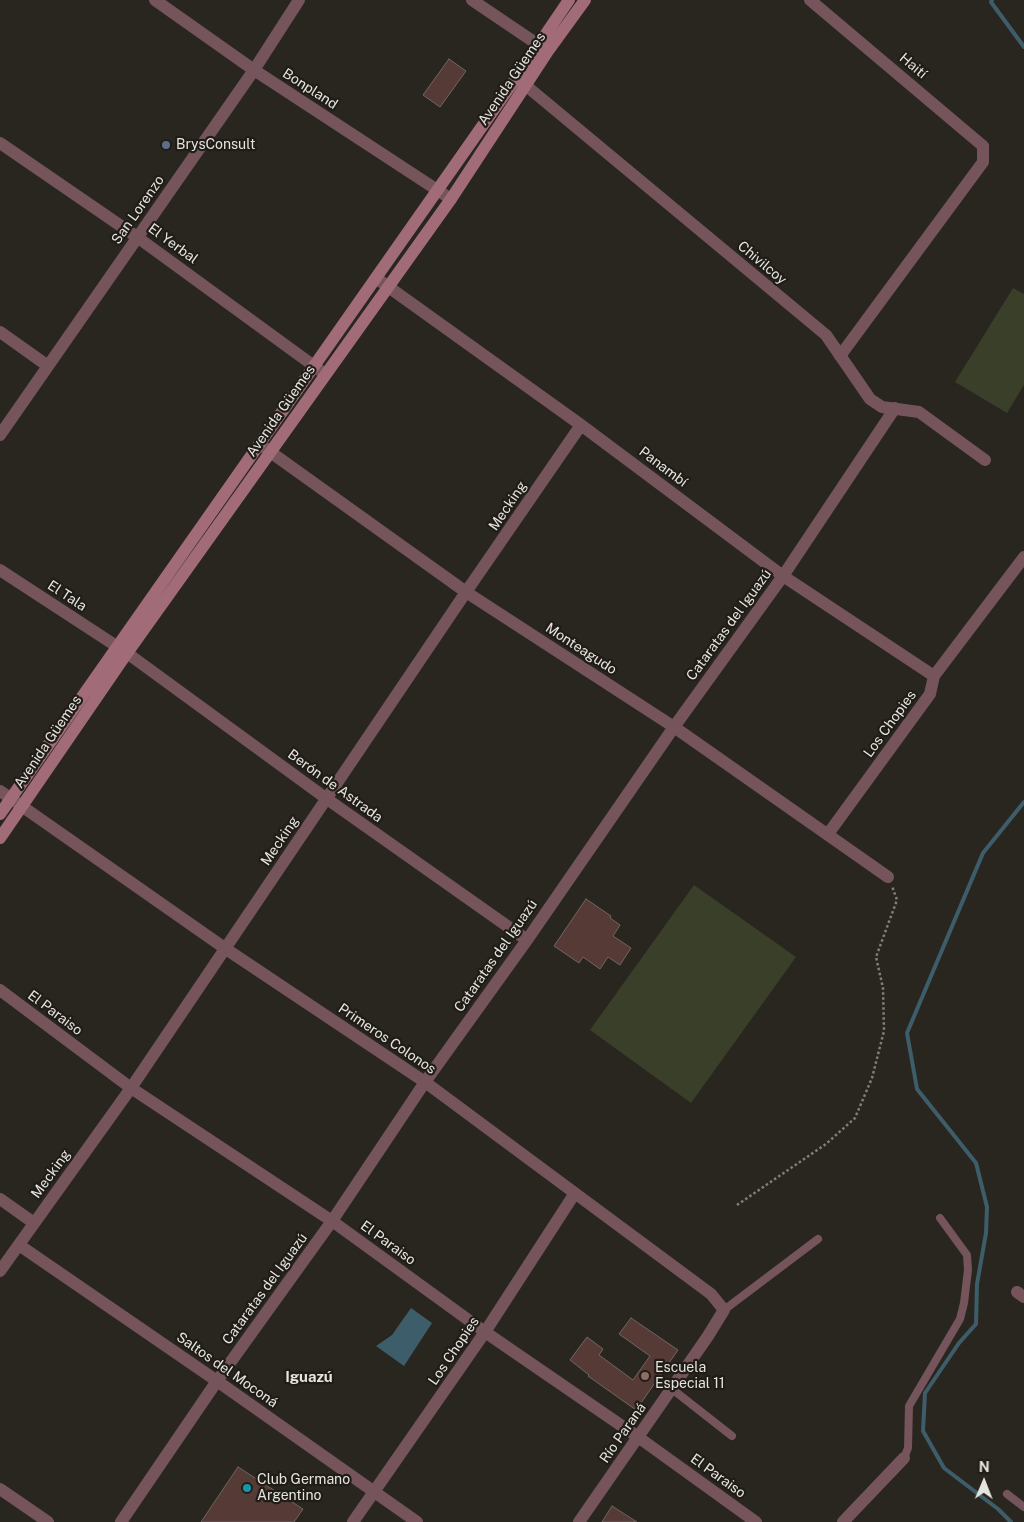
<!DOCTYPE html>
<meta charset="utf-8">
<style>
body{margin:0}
#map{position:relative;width:1024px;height:1522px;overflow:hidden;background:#292620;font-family:"Public Sans",sans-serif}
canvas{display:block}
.north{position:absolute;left:959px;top:1457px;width:50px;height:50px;-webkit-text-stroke:4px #201c16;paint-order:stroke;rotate:1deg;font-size:14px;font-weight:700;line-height:20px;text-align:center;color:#e6e4e0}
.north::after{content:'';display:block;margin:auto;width:18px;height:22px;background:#e6e4e0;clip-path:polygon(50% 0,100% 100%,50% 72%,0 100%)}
</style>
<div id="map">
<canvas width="1024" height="1522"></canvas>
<div class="north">N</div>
</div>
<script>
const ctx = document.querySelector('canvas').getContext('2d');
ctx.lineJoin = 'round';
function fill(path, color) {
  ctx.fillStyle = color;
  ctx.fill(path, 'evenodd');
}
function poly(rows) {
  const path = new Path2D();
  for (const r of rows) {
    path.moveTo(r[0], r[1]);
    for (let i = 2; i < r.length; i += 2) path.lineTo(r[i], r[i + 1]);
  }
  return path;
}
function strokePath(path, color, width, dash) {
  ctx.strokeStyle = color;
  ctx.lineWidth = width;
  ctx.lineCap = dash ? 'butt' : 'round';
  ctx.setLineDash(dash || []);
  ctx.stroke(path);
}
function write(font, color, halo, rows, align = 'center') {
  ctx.font = font + ' "Public Sans",sans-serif';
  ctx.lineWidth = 4.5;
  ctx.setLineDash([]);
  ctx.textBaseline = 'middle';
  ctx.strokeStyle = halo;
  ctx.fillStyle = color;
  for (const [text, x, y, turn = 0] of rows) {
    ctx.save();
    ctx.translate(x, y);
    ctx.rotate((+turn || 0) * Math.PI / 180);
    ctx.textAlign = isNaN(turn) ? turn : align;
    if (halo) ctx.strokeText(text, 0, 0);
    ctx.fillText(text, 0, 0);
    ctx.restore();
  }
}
fill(poly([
 [1013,288,1024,294,1024,385,1007,413,955,382],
 [694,885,796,957,691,1103,590,1030]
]), '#3a3f29');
fill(poly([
 [411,1308,432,1323,404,1366,376,1346,392,1335]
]), '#3e5d6a');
strokePath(poly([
 [992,0,991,2,1024,47],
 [1011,1522,998,1509,944,1468,923,1431,925,1393,959,1343,976,1324,977,1284,986,1233,987,1207,976,1163,917,1089,907,1033,983,853,1024,802]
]), '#3e5d6a', 4);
const building = poly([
 [449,59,466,71,440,107,423,95,449,59],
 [586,899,611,916,610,918,620,925,613,936,631,948,620,965,608,957,600,969,583,957,579,963,554,946,586,899],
 [631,1318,678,1350,636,1410,588,1376,589,1375,570,1360,587,1337,603,1349,599,1355,633,1380,650,1356,619,1334,631,1318],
 [238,1467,303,1509,294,1522,201,1522,238,1467],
 [612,1506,637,1522,602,1522,612,1506]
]);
fill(building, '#563a35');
strokePath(building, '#6f6665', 1);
strokePath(poly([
 [737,1205,826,1144,855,1118,872,1078,884,1031,883,988,876,957,897,900,892,886]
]), '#817f7a', 2.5, [2.5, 2.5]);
strokePath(poly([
 [724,1310,818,1239],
 [672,1389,732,1436],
 [904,1458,908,1448,909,1406,960,1319,964,1303,968,1270,967,1255,940,1218],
 [1007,1494,1024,1507]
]), '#75545b', 8);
strokePath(poly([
 [155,0,254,70,451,199],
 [472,0,546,50],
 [810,0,983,146,983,162,840,356],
 [518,79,826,335,870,399,882,407,919,412,985,460],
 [0,143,137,237,325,374],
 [376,278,581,425,783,576,934,676],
 [0,332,48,366],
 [0,435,254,70,299,0],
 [262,446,466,592,674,727,888,877],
 [0,570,127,653,327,799,527,940],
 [0,791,226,949,425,1082,711,1294,724,1310,708,1336,579,1522],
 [828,834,930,694,934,676,1024,557],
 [0,990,131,1088,332,1221,485,1332,638,1437,756,1522],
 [0,1199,34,1223],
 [19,1245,217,1381,417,1522],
 [0,1271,131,1088,466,592,581,425],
 [1017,1292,1024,1297],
 [0,1489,48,1522],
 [121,1522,217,1381,332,1221,425,1082,527,940,674,727,783,576,895,408],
 [353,1522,485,1332,575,1193],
 [843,1522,904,1458]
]), '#75545b', 12);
strokePath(poly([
 [0,814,516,78,569,0],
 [0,838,127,653,451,199,548,51,585,0]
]), '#a16c78', 12);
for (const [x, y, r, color] of [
 [166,145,5,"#5c6f8a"],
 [645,1376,5,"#8d6e63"],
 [247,1488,5,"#0f9aa8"]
]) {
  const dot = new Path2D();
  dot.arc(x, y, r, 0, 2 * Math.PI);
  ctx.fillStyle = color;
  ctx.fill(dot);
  strokePath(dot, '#201c16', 2);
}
write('14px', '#e6e4e0', '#201c16', [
 ["Haití",913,66,40],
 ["Avenida Güemes",512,79,-56],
 ["Bonpland",310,89,33],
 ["San Lorenzo",138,210,-55],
 ["El Yerbal",173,244,36],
 ["Chivilcoy",762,263,40],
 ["Avenida Güemes",281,411,-55],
 ["Panambí",663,467,37],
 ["Mecking",508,506,-56],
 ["El Tala",67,596,33],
 ["Cataratas del Iguazú",729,625,-54],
 ["Monteagudo",581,649,33],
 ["Los Chopies",890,724,-54],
 ["Avenida Güemes",48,742,-56],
 ["Berón de Astrada",335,786,36],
 ["Mecking",280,841,-56],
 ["Cataratas del Iguazú",496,956,-55],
 ["El Paraiso",55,1013,37],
 ["Primeros Colonos",387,1039,34],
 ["Mecking",51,1174,-54],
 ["El Paraiso",388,1243,36],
 ["Cataratas del Iguazú",265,1289,-54],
 ["Los Chopies",454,1351,-56],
 ["Saltos del Moconá",227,1370,35],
 ["Río Paraná",623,1433,-55],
 ["El Paraiso",718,1476,36]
]);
write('14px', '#e6e4e0', '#201c16', [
 ["BrysConsult",176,145],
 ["Escuela",655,1368],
 ["Especial 11",655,1384],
 ["Club Germano",257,1480],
 ["Argentino",257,1496]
], 'left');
write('bold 15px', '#e6e4e0', '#201c16', [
 ["Iguazú",309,1377]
]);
</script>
